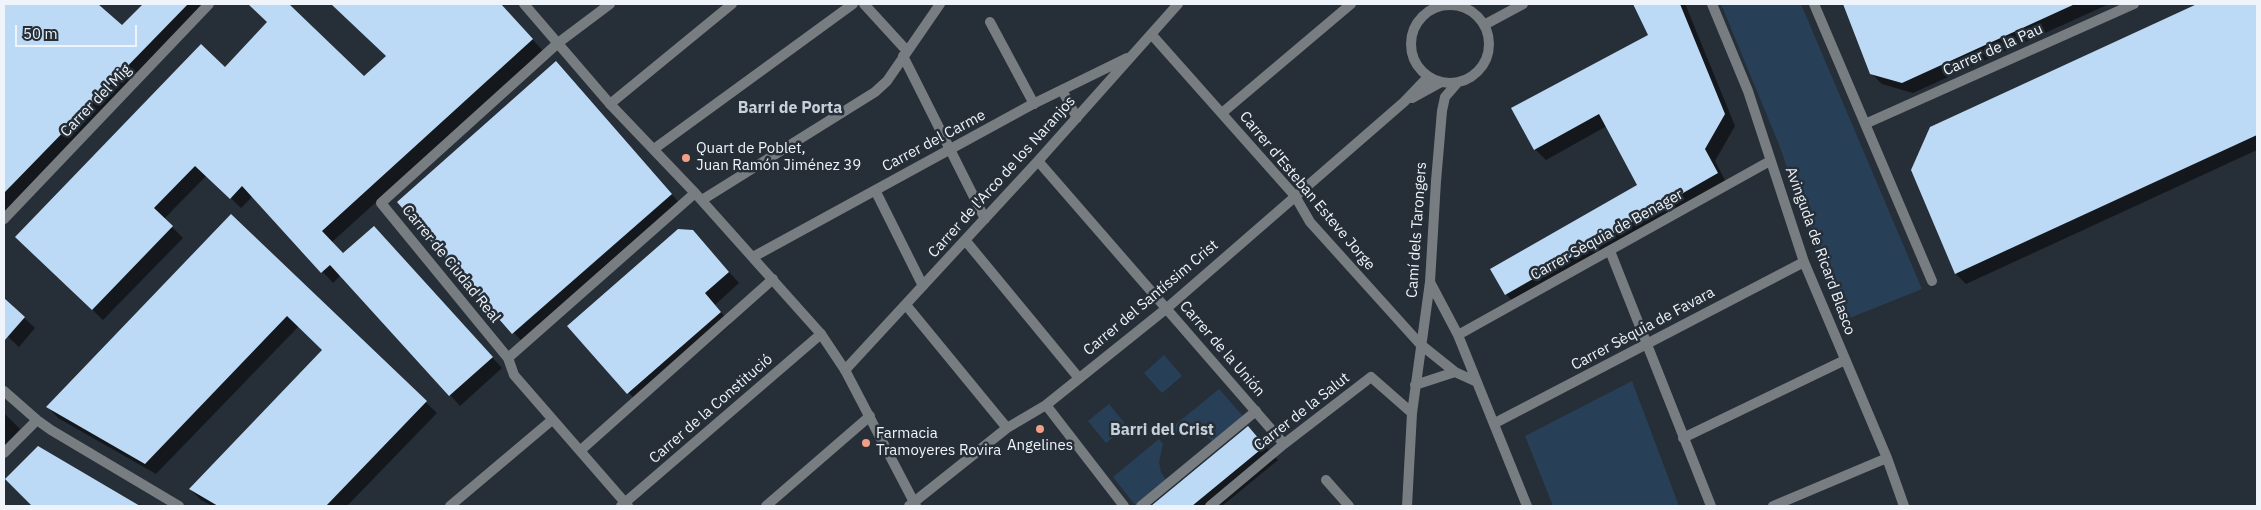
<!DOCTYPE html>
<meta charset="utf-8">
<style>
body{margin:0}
#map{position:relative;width:2261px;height:510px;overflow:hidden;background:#262e37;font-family:"IBM Plex Sans",sans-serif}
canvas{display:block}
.frame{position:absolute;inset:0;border:5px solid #eef4f9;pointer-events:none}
.scale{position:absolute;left:15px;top:25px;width:122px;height:22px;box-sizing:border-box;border:2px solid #eef4f9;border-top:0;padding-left:6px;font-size:15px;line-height:18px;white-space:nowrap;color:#eef4f9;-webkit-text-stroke:4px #262e37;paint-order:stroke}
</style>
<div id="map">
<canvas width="2261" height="510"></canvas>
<div class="frame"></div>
<div class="scale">50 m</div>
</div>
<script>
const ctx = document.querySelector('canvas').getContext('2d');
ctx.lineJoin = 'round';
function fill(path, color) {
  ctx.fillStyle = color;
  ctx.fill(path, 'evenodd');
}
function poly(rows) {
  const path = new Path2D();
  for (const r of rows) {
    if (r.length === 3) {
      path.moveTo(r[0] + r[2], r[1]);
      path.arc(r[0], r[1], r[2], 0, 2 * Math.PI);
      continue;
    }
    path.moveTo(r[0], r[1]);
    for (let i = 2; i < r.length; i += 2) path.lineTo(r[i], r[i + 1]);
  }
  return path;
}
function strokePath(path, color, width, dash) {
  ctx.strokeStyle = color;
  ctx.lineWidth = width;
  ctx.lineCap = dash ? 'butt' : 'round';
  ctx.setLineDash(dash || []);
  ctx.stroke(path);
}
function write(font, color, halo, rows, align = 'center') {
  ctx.font = font + ' "IBM Plex Sans",sans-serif';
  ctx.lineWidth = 5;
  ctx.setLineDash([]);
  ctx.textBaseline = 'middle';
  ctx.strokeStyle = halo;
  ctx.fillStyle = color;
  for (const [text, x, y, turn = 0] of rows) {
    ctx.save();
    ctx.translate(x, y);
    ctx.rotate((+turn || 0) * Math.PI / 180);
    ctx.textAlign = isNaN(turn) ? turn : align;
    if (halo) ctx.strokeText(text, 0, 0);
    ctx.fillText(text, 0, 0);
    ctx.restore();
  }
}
fill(poly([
 [1721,4,1801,4,1922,289,1842,321,1813,245,1780,147],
 [1164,355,1182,376,1162,393,1144,373],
 [1632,381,1679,506,1553,506,1525,436],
 [1219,389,1243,416,1212,441,1205,435,1196,432,1186,431,1174,434,1170,429],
 [1109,404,1127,426,1106,443,1088,421],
 [1159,439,1163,444,1159,462,1161,472,1166,480,1135,505,1113,477]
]), '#284057');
fill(poly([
 [4,4,96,4,122,27,145,4,208,4,4,214],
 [250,4,288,4,364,77,388,56,333,4,501,4,543,51,332,242,344,255,384,238,502,368,460,406,341,275,333,283,253,196,241,208,207,175,164,219,183,238,103,320,28,247,225,68,269,23],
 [1634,4,1684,4,1686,6,1735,126,1715,161,1727,184,1516,305,1506,294,1638,186,1607,126,1546,160,1535,149,1649,35],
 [1845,4,2109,4,1913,93,1882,84,1871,73],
 [2200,4,2257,4,2257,150,1966,284,1956,274,1931,128],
 [566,74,682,206,524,344,399,203],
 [231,216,437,413,347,506,212,506,201,500,190,489,324,350,299,326,156,474,58,418,48,407],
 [703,243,739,283,715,305,731,324,639,404,569,326],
 [4,299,35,328,19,347,4,333],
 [4,413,20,429,4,447],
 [1248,428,1278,460,1222,506,1153,506],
 [38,447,138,506,34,506,6,479]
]), '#0007');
fill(poly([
 [4,4,98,4,122,25,143,4,188,4,4,193],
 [248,4,289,4,364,76,386,56,331,4,501,4,533,39,322,231,343,253,374,226,493,357,449,396,330,265,321,273,242,186,230,199,195,166,154,208,173,226,92,310,15,237,201,44,225,67,267,22],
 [1633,4,1680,4,1725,114,1705,149,1718,173,1505,295,1490,269,1637,185,1599,114,1534,150,1511,108,1648,35],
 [1843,4,2075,4,1902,83,1870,74],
 [2197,4,2257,4,2257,135,1955,274,1911,170,1930,127],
 [556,61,672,194,512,334,397,202],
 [231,214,427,401,326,506,218,506,189,489,322,350,287,316,145,464,46,407],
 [678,229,693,230,729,272,705,293,721,312,627,394,567,326],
 [4,298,25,317,4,341],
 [1248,426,1265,446,1192,506,1151,506],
 [38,446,140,506,32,506,5,479]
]), '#bcd9f5');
strokePath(poly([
 [1141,506,1256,411]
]), '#787d81', 10);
strokePath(poly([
 [610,4,558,43,381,203,508,358,514,375,628,506],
 [864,4,907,51],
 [1712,4,1748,91,1804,262,1887,458,1904,506],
 [1814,4,1932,281],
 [1450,44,39],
 [990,22,1034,104],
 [1484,25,1523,4],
 [1152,35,1295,196,1310,222,1420,344,1455,372],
 [903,56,985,219],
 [1062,90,1077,118],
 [1412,98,1441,82],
 [610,104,732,4],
 [1222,113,1351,4],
 [1865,124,2134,4],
 [654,149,853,4],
 [1038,161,1284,444],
 [875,190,923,286],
 [702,200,875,92,887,81,940,4],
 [4,219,209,4],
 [965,240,1078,377],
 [1610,251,1711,506],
 [753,257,1031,105,1127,58],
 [1430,282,1458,335,1527,506],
 [906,305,1007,428],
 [1458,335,1770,161],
 [508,358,695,193],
 [845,370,1038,161,1178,4],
 [1415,385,1455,372,1477,382],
 [4,391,37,420,51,430,179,506],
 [1046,405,1124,506],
 [1495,423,1804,262],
 [1683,438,1845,360],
 [581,450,773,279],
 [4,453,37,420],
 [1326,480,1349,506],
 [450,506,552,420],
 [621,506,821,334],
 [766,506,870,416],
 [909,506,1007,428,1046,405,1167,308,1404,102,1428,77],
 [1210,506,1284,444,1371,377,1412,413],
 [1407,506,1412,413,1430,282,1436,181,1442,111,1445,97,1458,82],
 [1773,506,1887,458]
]), '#787d81', 10);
strokePath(poly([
 [524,4,610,104,695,193,821,334,845,370,916,506]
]), '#787d81', 10);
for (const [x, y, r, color] of [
 [686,158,5,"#f39f85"],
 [1040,429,5,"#f39f85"],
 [866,443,5,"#f39f85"]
]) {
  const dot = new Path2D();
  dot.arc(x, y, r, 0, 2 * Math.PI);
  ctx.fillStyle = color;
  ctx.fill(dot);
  strokePath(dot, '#262e37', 2);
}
write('15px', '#eef4f9', '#262e37', [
 ["Carrer de la Pau",1993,50,-24],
 ["Carrer del Mig",96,101,-46],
 ["Carrer del Carme",934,141,-28],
 ["Carrer de l'Arco de los Naranjos",1002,177,-48],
 ["Carrer d'Esteban Esteve Jorge",1307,191,50],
 ["Camí dels Tarongers",1417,230,-86],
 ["Carrer Sèquia de Benager",1607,235,-29],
 ["Avinguda de Ricard Blasco",1820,251,70],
 ["Carrer de Ciudad Real",451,264,51],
 ["Carrer del Santíssim Crist",1151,298,-40],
 ["Carrer Sèquia de Favara",1643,329,-28],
 ["Carrer de la Unión",1222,349,49],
 ["Carrer de la Constitució",711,409,-41],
 ["Carrer de la Salut",1302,412,-38]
]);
write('15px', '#eef4f9', '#262e37', [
 ["Quart de Poblet,",696,149],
 ["Juan Ramón Jiménez 39",696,166],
 ["Farmacia",876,434],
 ["Tramoyeres Rovira",876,451],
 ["Angelines",1040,446,"center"]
], 'left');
write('bold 16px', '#c5d0db', '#262e37', [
 ["Barri de Porta",790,108],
 ["Barri del Crist",1162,430]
]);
</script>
